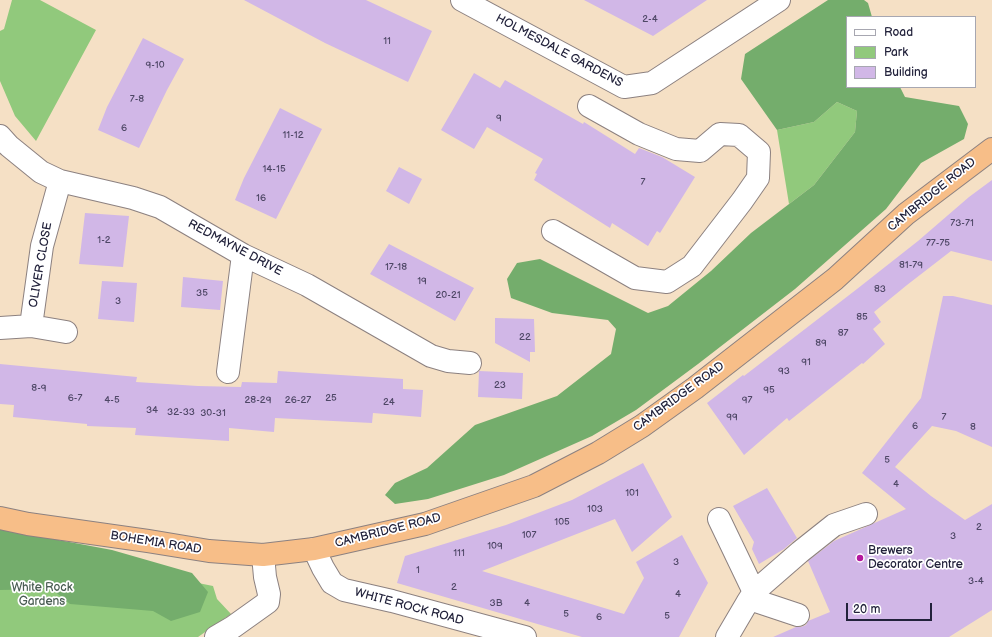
<!DOCTYPE html>
<style>
body{margin:0}
#map{position:relative;width:992px;height:637px;overflow:hidden;background:#f5e0c5;font-family:"Balsamiq Sans",sans-serif}
canvas{display:block}
.legend{position:absolute;left:846px;top:16px;width:130px;height:72px;box-sizing:border-box;background:#fff;border:1px solid #a7a7b1;margin:0;padding:5px 7px;list-style:none;font-size:12px;color:#22223b}
.legend li{display:flex;align-items:center;gap:8px;height:20px}
.legend b{width:20px;border:1px solid #a7a7b1}
.scale{position:absolute;left:846px;top:603px;width:86px;height:18px;box-sizing:border-box;border:2px solid #22223b;border-top:0;padding-left:5px;font-size:12px;line-height:14px;white-space:nowrap;color:#22223b;-webkit-text-stroke:3px #fff;paint-order:stroke}
</style>
<div id="map">
<canvas width="992" height="637"></canvas>
<ul class="legend">
<li><b style="height:5px;background:#fff"></b>Road</li>
<li><b style="height:11px;background:#91c97c"></b>Park</li>
<li><b style="height:11px;background:#d1b7e7"></b>Building</li>
</ul>
<div class="scale">20 m</div>
</div>
<script>
const ctx = document.querySelector('canvas').getContext('2d');
ctx.lineJoin = 'round';
function fill(path, color) {
  ctx.fillStyle = color;
  ctx.fill(path, 'evenodd');
}
function poly(rows) {
  const path = new Path2D();
  for (const r of rows) {
    path.moveTo(r[0], r[1]);
    for (let i = 2; i < r.length; i += 2) path.lineTo(r[i], r[i + 1]);
  }
  return path;
}
function strokePath(path, color, width, dash) {
  ctx.strokeStyle = color;
  ctx.lineWidth = width;
  ctx.lineCap = dash ? 'butt' : 'round';
  ctx.setLineDash(dash || []);
  ctx.stroke(path);
}
function write(font, color, halo, rows, align = 'center') {
  ctx.font = font + ' "Balsamiq Sans",sans-serif';
  ctx.lineWidth = 3.5;
  ctx.setLineDash([]);
  ctx.textBaseline = 'middle';
  ctx.strokeStyle = halo;
  ctx.fillStyle = color;
  for (const [text, x, y, turn = 0] of rows) {
    ctx.save();
    ctx.translate(x, y);
    ctx.rotate((+turn || 0) * Math.PI / 180);
    ctx.textAlign = isNaN(turn) ? turn : align;
    if (halo) ctx.strokeText(text, 0, 0);
    ctx.fillText(text, 0, 0);
    ctx.restore();
  }
}
fill(poly([
 [12,0,40,0,96,30,36,141,15,116,0,81,0,31,4,29],
 [837,102,857,111,855,132,814,185,789,204,777,130,814,122],
 [0,543,213,586,217,599,231,614,198,637,0,637]
]), '#91c97c');
fill(poly([
 [828,0,864,0,868,3,872,17,847,17,847,87,900,87,905,97,959,106,968,124,964,139,921,163,886,209,795,289,698,364,636,410,592,436,504,475,428,499,395,504,385,495,395,483,427,468,475,425,557,396,611,354,616,329,608,320,552,313,511,298,507,279,517,263,540,259,648,313,668,306,711,271,751,233,814,185,855,132,857,111,837,102,814,122,777,130,741,79,745,54],
 [0,529,112,550,192,573,208,592,200,612,171,621,153,611,70,604,52,589,0,590]
]), '#74ad6c');
fill(poly([
 [244,0,366,0,432,31,408,82,325,43],
 [584,0,707,0,653,36],
 [143,38,184,59,167,90,139,148,98,130,107,107],
 [474,73,500,88,505,80,583,124,584,122,635,154,639,148,662,157,695,177,660,233,657,231,648,246,612,223,610,228,534,180,537,174,535,173,543,159,487,127,474,149,441,130],
 [280,108,322,129,276,219,235,200,244,178],
 [399,167,422,179,409,204,386,191],
 [992,180,992,261,951,251,907,285,874,312,881,322,873,329,885,344,863,364,862,363,789,421,787,418,744,455,707,403,743,375,744,376,857,289,918,241,969,197],
 [85,213,129,216,123,267,79,264],
 [389,244,474,288,455,321,370,274],
 [183,277,223,281,220,310,181,307],
 [102,281,137,283,134,322,98,319],
 [943,296,953,296,992,305,992,447,956,431,932,426,895,467,931,496,965,520,992,504,992,610,949,637,773,637,796,627,801,627,806,625,808,621,830,612,808,561,834,541,906,509,862,473,921,398],
 [495,318,534,319,535,352,530,352,530,362,495,343],
 [0,364,137,377,136,382,198,386,241,387,242,382,277,383,278,371,403,379,403,389,423,390,421,417,373,413,372,423,275,418,274,432,229,428,229,441,135,435,136,428,87,426,87,424,13,417,14,405,0,404],
 [479,371,523,373,522,399,478,397],
 [643,463,672,517,632,552,615,519,482,571,624,614,644,578,636,562,682,535,708,583,679,637,582,637,397,583,405,556,506,525,572,500],
 [767,488,797,538,784,549,759,564,752,549,754,542,733,506]
]), '#d1b7e7');
const minor = poly([
 [462,0,624,87,652,83,779,0],
 [0,136,9,146,41,172,60,181,133,198,160,207,243,255,307,285,431,356,448,361,470,363],
 [553,231,635,278,667,282,692,266,742,201,758,178,759,152,739,135,720,134,700,151,676,149,639,134,589,106],
 [31,326,42,246,60,181],
 [0,328,31,326,66,332],
 [228,372,243,255],
 [719,519,754,592],
 [314,549,323,568,332,583,344,590,392,601,525,637],
 [750,599,798,615],
 [216,637,233,627,268,602,269,594,265,577,263,555],
 [727,637,747,603,754,592,800,552,834,525,866,514]
]);
const highway = poly([
 [0,518,28,524,148,541,209,551,263,555,314,549,425,524,534,486,598,453,642,426,695,388,835,279,906,214,992,149]
]);
strokePath(minor, '#8c8180', 24);
strokePath(highway, '#8c8180', 24);
strokePath(minor, '#fff', 22);
strokePath(highway, '#f7be88', 22);
for (const [x, y, r, color] of [
 [860,558,4,"#b5179e"]
]) {
  const dot = new Path2D();
  dot.arc(x, y, r, 0, 2 * Math.PI);
  ctx.fillStyle = color;
  ctx.fill(dot);
  strokePath(dot, '#fff', 1.5);
}
write('10px', '#4e4766', null, [
 ["2-4",650,19],
 ["11",387,41],
 ["9-10",155,65],
 ["7-8",137,99],
 ["9",499,118],
 ["6",124,128],
 ["11-12",293,135],
 ["14-15",274,169],
 ["7",643,182],
 ["16",261,198],
 ["73-71",962,223],
 ["1-2",104,240],
 ["77-75",938,243],
 ["81-79",911,265],
 ["17-18",396,267],
 ["19",422,281],
 ["83",880,289],
 ["35",202,293],
 ["20-21",448,295],
 ["3",118,301],
 ["85",862,317],
 ["87",843,333],
 ["22",525,337],
 ["89",821,343],
 ["91",806,362],
 ["93",784,371],
 ["23",500,385],
 ["8-9",39,388],
 ["95",769,390],
 ["6-7",75,398],
 ["25",331,398],
 ["4-5",112,400],
 ["28-29",258,400],
 ["26-27",298,400],
 ["97",747,400],
 ["24",389,402],
 ["34",152,410],
 ["32-33",181,412],
 ["30-31",213,413],
 ["99",732,417],
 ["7",944,417],
 ["6",915,426],
 ["8",973,427],
 ["5",887,460],
 ["4",896,484],
 ["101",632,493],
 ["103",595,509],
 ["105",562,522],
 ["2",979,527],
 ["107",529,535],
 ["3",953,536],
 ["109",495,546],
 ["111",459,553],
 ["3",676,562],
 ["1",418,570],
 ["3-4",976,581],
 ["2",454,587],
 ["4",678,594],
 ["3B",496,603],
 ["4",527,603],
 ["5",566,614],
 ["5",667,616],
 ["6",599,617]
]);
write('12px', '#22223b', '#fff', [
 ["HOLMESDALE GARDENS",559,51,28],
 ["CAMBRIDGE ROAD",932,195,-39],
 ["REDMAYNE DRIVE",235,248,28],
 ["OLIVER CLOSE",41,265,-80],
 ["CAMBRIDGE ROAD",679,397,-36],
 ["CAMBRIDGE ROAD",388,531,-14],
 ["BOHEMIA ROAD",156,543,9],
 ["WHITE ROCK ROAD",409,607,15]
]);
write('12px', '#22223b', '#fff', [
 ["Brewers",868,551],
 ["Decorator Centre",868,565]
], 'left');
write('12px', '#495c52', '#fff', [
 ["White Rock",42,588],
 ["Gardens",42,602]
]);
</script>
